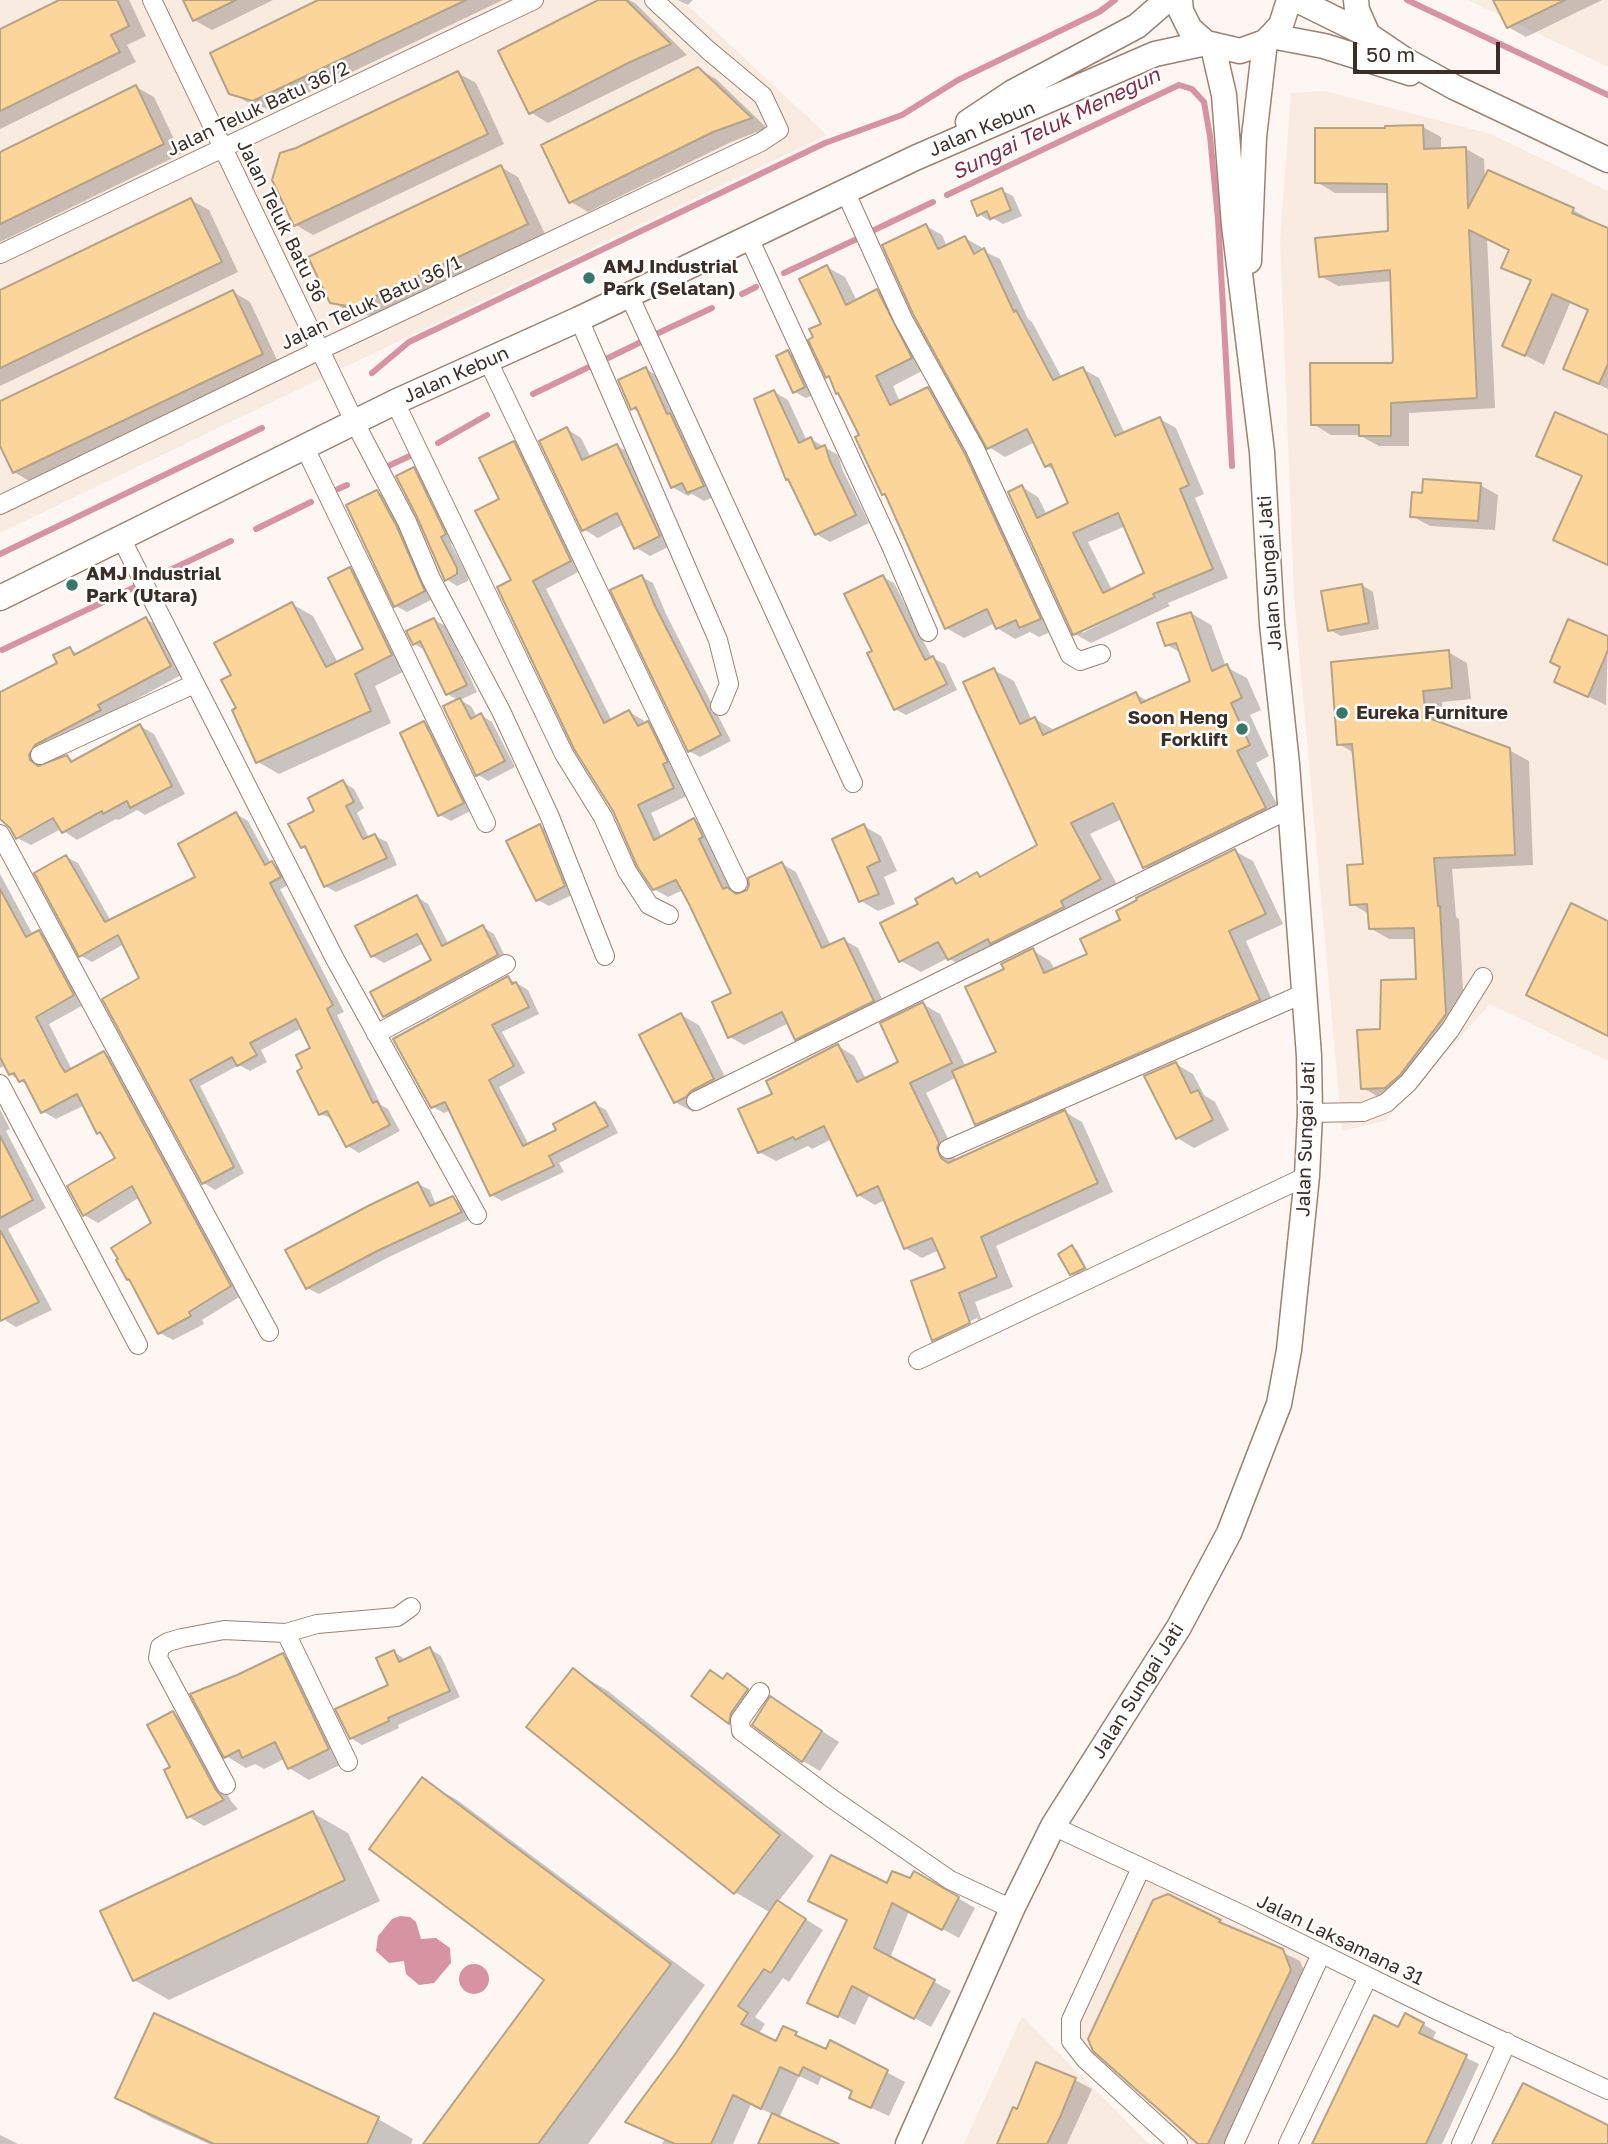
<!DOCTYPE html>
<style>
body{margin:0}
#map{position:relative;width:1608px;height:2144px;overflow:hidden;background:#fdf6f2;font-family:"Golos Text",sans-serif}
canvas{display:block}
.scale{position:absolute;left:1353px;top:42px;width:147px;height:32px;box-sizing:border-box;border:4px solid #3a2e27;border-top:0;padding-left:9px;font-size:21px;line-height:24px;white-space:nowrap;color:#3a2e27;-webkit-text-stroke:5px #fff;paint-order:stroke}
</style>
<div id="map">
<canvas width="1608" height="2144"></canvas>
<div class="scale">50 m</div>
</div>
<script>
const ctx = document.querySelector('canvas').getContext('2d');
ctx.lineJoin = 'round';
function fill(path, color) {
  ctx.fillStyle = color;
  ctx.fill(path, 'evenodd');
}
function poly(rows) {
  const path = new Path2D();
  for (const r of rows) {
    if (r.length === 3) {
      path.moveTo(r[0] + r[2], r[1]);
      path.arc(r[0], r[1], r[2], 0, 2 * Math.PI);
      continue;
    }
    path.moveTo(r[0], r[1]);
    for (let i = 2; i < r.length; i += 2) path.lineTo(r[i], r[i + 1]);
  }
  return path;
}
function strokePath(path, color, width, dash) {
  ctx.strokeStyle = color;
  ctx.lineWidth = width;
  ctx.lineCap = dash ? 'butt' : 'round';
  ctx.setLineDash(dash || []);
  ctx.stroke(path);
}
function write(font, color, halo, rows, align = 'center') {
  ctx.font = font + ' "Golos Text",sans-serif';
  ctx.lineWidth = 5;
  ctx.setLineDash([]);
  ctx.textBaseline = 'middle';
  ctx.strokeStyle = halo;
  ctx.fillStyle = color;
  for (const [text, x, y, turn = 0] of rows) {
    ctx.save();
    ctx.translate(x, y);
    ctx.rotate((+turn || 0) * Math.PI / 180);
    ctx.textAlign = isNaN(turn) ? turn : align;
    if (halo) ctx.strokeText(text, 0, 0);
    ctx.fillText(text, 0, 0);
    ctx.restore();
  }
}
fill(poly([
 [0,0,682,0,827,135,0,533],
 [1468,0,1608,0,1608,67],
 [1325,91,1491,134,1608,191,1608,1061,1490,1004,1385,1121,1342,1131,1294,595,1280,240,1291,93],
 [1144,1878,1313,1957,1224,2144,1190,2144,1084,2049,1078,2038,1076,2023],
 [1022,2016,1149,2144,964,2144]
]), '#faebe1');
fill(poly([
 [400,1916,410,1917,416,1922,421,1939,436,1938,450,1948,451,1963,434,1983,419,1985,406,1974,404,1961,389,1963,376,1951,378,1936,392,1919],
 [474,1979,15]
]), '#d893a3');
fill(poly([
 [63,0,129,0,146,36,127,45,136,62,0,129,0,31],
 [185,0,273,0,212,30,194,20],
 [323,0,503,0,272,110,249,103,231,93],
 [603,0,629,0,635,3,687,55,548,123,530,112],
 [678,0,693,0,688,5],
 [1495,0,1602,0,1526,37,1508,27],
 [698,69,716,79,767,128,731,142,588,212,571,202],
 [458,73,476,83,504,144,313,235,296,225],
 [136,87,154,97,181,154,0,242,0,153],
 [1423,127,1441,137,1441,150,1466,149,1484,159,1485,180,1489,172,1573,210,1591,220,1590,222,1608,230,1608,389,1565,368,1590,311,1570,303,1544,365,1505,345,1532,282,1504,267,1511,250,1487,238,1495,408,1409,413,1409,446,1379,446,1359,435,1331,435,1313,424,1394,365,1392,281,1338,286,1320,276,1390,233,1389,193,1335,193,1317,182,1387,130],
 [501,167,518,177,545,234,372,316,349,312,331,301],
 [1001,190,1013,196,1022,216,1003,224,994,219,990,221,979,214],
 [191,200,209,210,238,272,0,386,0,292],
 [926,226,942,235,947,247,965,238,981,247,983,251,1000,259,1028,319,1032,322,1062,378,1083,369,1099,378,1125,434,1160,419,1176,428,1204,494,1195,498,1228,578,1168,603,1170,606,1091,643,1075,634,1022,487,1038,497,1047,515,1070,504,1055,471,1047,466,1035,442,1005,457,989,447],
 [1126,526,1146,574,1112,590,1088,542],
 [1124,608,1126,611,1082,633,1082,629],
 [827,267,845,277,857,301,877,291,895,302,928,368,893,386,900,402,928,389,945,399,1057,629,1039,637,1030,632,1015,639,997,628,995,623,964,638,946,628,888,497,884,494,861,436,832,379,827,376,823,324],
 [233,292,250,302,279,364,31,482,14,472,0,442,0,403],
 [788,352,799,358,816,394,806,398,795,392],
 [646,369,661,378,719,495,704,501,692,494,688,496,672,487,640,413,632,408],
 [774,392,788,400,807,441,811,439,838,455,843,471,869,523,830,542,816,534,791,482,787,479,756,400],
 [567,429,581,438,591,458,617,446,632,454,674,544,650,556,635,547,624,524,598,538,583,529],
 [1608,436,1608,565,1555,539,1583,477,1538,455],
 [514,443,528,451,584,569,546,589,612,721,629,712,643,720,645,724,648,723,662,731,687,796,651,813,662,838,694,820,708,828,712,847,734,893,738,895,748,891,782,864,796,872,831,946,844,940,858,948,887,1009,811,1046,797,1038,789,1023,744,1045,730,1037,734,993,683,890,668,897,654,889,514,581,501,500],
 [414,469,425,476,456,541,451,544,468,576,468,581,457,586,446,579],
 [1480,485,1498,495,1495,530,1430,526,1412,516,1424,495],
 [377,492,388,498,435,598,407,612,396,606],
 [350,569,371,581,413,667,375,686,391,723,279,774,258,762,233,676,292,604,313,616,338,663,365,650],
 [642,577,653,583,666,614,731,741,700,757,689,751],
 [883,577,894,583,932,658,945,664,957,690,906,715,895,709,874,652],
 [1362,585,1373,592,1379,629,1341,636,1330,630],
 [1191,613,1211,625,1226,667,1247,678,1261,710,1250,715,1269,756,1256,763,1285,820,1165,879,1145,867,1122,819,1090,834,1120,890,969,970,948,958,921,972,901,961,920,904,953,880,959,884,977,874,983,877,1039,846,994,670,1014,681,1032,721,1035,719,1056,731,1136,694,1149,702,1192,682,1181,653,1167,645],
 [146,619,160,627,183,674,111,713,42,763,43,766,67,757,75,762,140,726,154,734,185,794,145,815,137,810,119,820,116,819,77,840,61,829,31,845,17,838,0,694,59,664,70,649,78,654],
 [434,620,446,626,477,692,460,700,471,706,477,717,481,715,492,722,515,767,488,781,477,774,458,700,447,694,425,650,414,644],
 [1608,638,1606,705,1556,681],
 [1448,652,1467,663,1471,699,1442,702,1444,725,1509,750,1529,761,1533,865,1452,869,1456,917,1459,919,1465,1025,1419,1086,1405,1098,1382,1099,1363,1088,1382,1030,1418,981,1416,939,1389,939,1370,928,1369,914,1352,904,1365,865,1354,753,1339,744],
 [424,723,436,730,474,809,451,821,440,815],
 [343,782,354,789,364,808,357,813,369,838,375,836,387,842,397,865,336,892,325,886,310,852,302,847,316,811],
 [236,814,248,821,271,864,284,869,291,884,280,889,344,1012,337,1015,381,1105,388,1109,400,1131,359,1153,348,1146,334,1119,320,1114,304,1069,312,1049,302,1028,261,1050,267,1062,250,1071,239,1065,200,1086,244,1173,215,1190,204,1183,104,1000,142,979,124,944,92,962,81,956,66,857,78,863,111,921,198,878],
 [540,826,551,832,576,893,549,906,538,900],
 [864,826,881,836,897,871,884,877,895,904,878,911,861,901],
 [1235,851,1253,861,1283,924,1246,941,1277,1011,995,1134,977,1123,957,1077,926,1093,955,1153,954,1162,1065,1112,1082,1122,1113,1192,996,1246,1013,1287,975,1302,986,1332,950,1349,934,1339,948,1269,939,1250,922,1258,905,1248,885,1200,875,1205,858,1195,832,1139,812,1149,808,1146,776,1161,759,1152,774,1095,838,1046,854,1056,866,1079,901,1063,923,1004,940,1014,966,1067,998,1053,1006,970,1032,950,1050,961,1055,970,1089,955,1122,921],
 [977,1318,979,1321,943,1338,943,1334],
 [0,874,33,935,39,932,52,940,87,1003,49,1024,72,1070,104,1053,118,1061,244,1294,202,1320,204,1324,173,1340,160,1333,153,1223,140,1197,98,1223,84,1215,117,1158,104,1136,99,1133,85,1105,56,1119,42,1111,30,1087,10,1074,6,1065,0,1068],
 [417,897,428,904,449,945,483,927,494,934,508,962,396,1022,385,1016,433,961,424,943,384,963,372,956],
 [508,978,528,990,539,1014,502,1032,525,1073,499,1087,529,1145,558,1131,595,1104,606,1110,618,1133,559,1163,564,1172,502,1201,491,1195,451,1110,444,1113,433,1107],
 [681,1015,699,1025,731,1089,693,1112,675,1102],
 [1176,1064,1193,1074,1204,1095,1215,1102,1229,1130,1194,1148,1177,1138],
 [0,1109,10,1129,6,1131,46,1208,8,1229,52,1310,16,1327,3,1319,0,1313],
 [418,1184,430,1190,436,1205,453,1198,465,1204,472,1218,389,1257,319,1294,307,1288],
 [1072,1248,1077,1250,1088,1271,1076,1277,1071,1274],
 [430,1649,441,1656,460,1697,398,1725,399,1728,362,1745,351,1738,390,1686,394,1652,406,1660],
 [283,1655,303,1667,348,1761,309,1780,289,1768,284,1759,264,1769,255,1764,246,1768,226,1756],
 [573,1670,608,1691,814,1856,778,1902,823,1930,789,1982,783,1978,755,2017,765,2024,758,2035,777,2043,796,2034,826,2051,831,2042,905,2082,889,2116,869,2107,854,2091,822,2075,818,2085,799,2076,779,2118,831,2144,760,2144,774,2115,751,2104,733,2144,662,2144,664,2140,627,2122,678,2054,771,1913,735,1892],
 [711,1672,724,1680,727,1676,765,1700,748,1724,746,1732,694,1696],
 [788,1709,839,1742,820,1771,803,1761,754,1723],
 [173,1713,189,1722,231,1801,238,1809,204,1826,189,1817,166,1771,172,1768],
 [422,1780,457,1800,705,1985,588,2144,425,2144,547,1979],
 [313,1813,348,1833,380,1901,169,2000,134,1980],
 [915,1873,975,1908,959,1938,909,1911,890,1958,951,1991,931,2027,870,1994,855,2025,810,2002,888,1885,911,1880],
 [1168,1896,1300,1961,1308,1981,1230,2144,1201,2144],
 [155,2015,378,2119,413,2139,411,2144,209,2144,152,2118,117,2097],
 [1423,2024,1436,2032,1432,2041,1479,2064,1442,2144,1313,2144,1399,2029],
 [1075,2080,1092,2089,1067,2144,998,2144,1018,2111],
 [0,2135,18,2144,0,2144]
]), '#0003');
strokePath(poly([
 [1407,0,1608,95],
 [947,195,1179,85,1192,89,1204,102,1210,136,1218,219,1232,466],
 [870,232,933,202],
 [784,273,859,238],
 [742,294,756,287],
 [652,336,712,308],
 [604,360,643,341],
 [372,373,409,342,825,143,902,115,958,80,1099,12,1115,0],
 [533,394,591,366],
 [438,443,487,415],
 [386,467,412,455],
 [338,489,347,485],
 [256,529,311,502],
 [0,554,262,428],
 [147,581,231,541],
 [2,650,137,586]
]), '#d893a3', 6);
const building = poly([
 [59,0,117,0,129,26,111,35,120,52,0,111,0,29,59,0],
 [183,0,236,0,193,21,183,0],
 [318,0,466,0,253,101,229,94,210,53,318,0],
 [598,0,626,0,671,44,630,62,529,114,498,51,598,0],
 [1493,0,1565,0,1507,28,1493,0],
 [698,67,752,118,713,132,569,203,541,145,698,67],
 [458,71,488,134,294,226,272,180,280,153,296,148,458,71],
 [136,85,164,144,0,224,0,152,136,85],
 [1423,125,1424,149,1466,147,1468,208,1488,170,1574,208,1572,213,1608,228,1608,364,1599,384,1563,369,1588,310,1552,294,1525,356,1502,346,1531,280,1501,268,1509,250,1469,230,1477,398,1391,403,1391,436,1359,436,1359,425,1311,425,1310,363,1392,363,1393,360,1390,270,1319,277,1315,238,1388,231,1387,184,1315,183,1315,128,1385,128,1385,126,1423,125],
 [501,165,528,224,353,307,330,303,308,257,501,165],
 [1002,188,1011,210,990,219,987,211,977,216,971,201,1002,188],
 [191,198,222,262,0,368,0,290,191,198],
 [926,224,938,249,965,236,974,254,984,248,1014,312,1016,310,1053,380,1083,367,1115,436,1160,417,1189,485,1180,489,1213,569,1153,594,1155,597,1073,635,1008,492,1022,485,1037,518,1068,503,1051,464,1045,467,1027,429,987,449,913,314,882,245,926,224],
 [1118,513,1144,573,1103,593,1073,533,1118,513],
 [827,265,846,305,877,289,912,358,876,376,890,405,928,387,965,454,1041,619,1019,628,1016,620,996,629,987,609,945,629,885,494,882,495,855,437,859,435,838,393,836,394,829,376,826,378,808,340,813,337,809,329,821,324,799,279,827,265],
 [233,290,263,354,13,473,0,446,0,401,233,290],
 [788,350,805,387,793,393,776,356,788,350],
 [646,367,667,414,670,413,704,486,687,493,682,483,671,488,636,407,631,410,618,380,646,367],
 [774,390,799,443,811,437,816,449,825,445,830,461,856,515,815,535,788,479,786,480,754,399,774,390],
 [1555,412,1608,435,1608,565,1553,540,1582,476,1536,456,1555,412],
 [567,427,582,460,617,444,660,536,634,549,617,513,582,531,539,441,567,427],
 [514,441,571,561,533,581,604,723,629,710,638,726,648,721,668,762,663,764,674,788,638,805,654,840,694,818,703,837,699,839,723,889,727,887,736,894,747,890,749,885,748,878,782,862,822,948,844,938,874,1001,795,1040,782,1012,728,1038,712,1002,731,993,689,904,676,880,653,890,637,866,613,811,574,749,497,587,511,580,475,511,499,499,479,458,514,441],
 [414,467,446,534,441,537,457,568,457,574,445,581,417,517,396,476,414,467],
 [1423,479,1481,483,1478,521,1410,517,1412,492,1422,493,1423,479],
 [377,490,397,527,425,591,394,607,346,505,377,490],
 [350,567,392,655,355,674,371,711,256,763,232,710,236,708,221,680,231,675,214,643,292,602,326,667,363,649,328,578,350,567],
 [642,575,655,606,721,735,688,752,610,590,642,575],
 [883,575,925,660,933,656,947,684,894,710,867,653,872,651,844,594,883,575],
 [1362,584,1369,623,1328,631,1321,591,1362,584],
 [1191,612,1212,671,1227,664,1242,698,1231,703,1250,745,1237,751,1266,808,1143,868,1113,803,1071,823,1101,879,1061,901,1064,907,990,944,988,939,948,960,938,942,899,962,880,923,918,904,915,899,953,878,956,884,977,872,980,877,1037,845,963,682,994,668,1020,724,1035,717,1043,735,1136,692,1141,703,1190,681,1176,643,1165,646,1157,623,1191,612],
 [146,617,171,666,98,705,101,710,35,745,29,755,30,760,38,766,67,755,71,762,140,724,172,786,130,808,127,801,103,814,102,811,62,833,53,818,16,839,10,828,0,819,0,692,57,663,53,655,70,647,74,655,146,617],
 [434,618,467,685,446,695,420,641,413,645,406,631,434,618],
 [1568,619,1608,636,1608,650,1588,697,1554,682,1560,667,1550,662,1568,619],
 [1449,650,1452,688,1423,691,1426,717,1510,748,1515,855,1434,858,1438,906,1440,906,1446,1014,1400,1075,1385,1088,1361,1089,1357,1030,1380,1029,1381,980,1416,979,1414,928,1369,929,1367,904,1350,905,1347,865,1363,864,1352,744,1337,745,1331,662,1449,650],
 [460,698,471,719,481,713,505,761,476,776,443,706,460,698],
 [424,721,464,803,438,816,400,733,424,721],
 [343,780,354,802,346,806,363,839,375,834,387,858,324,887,305,846,301,848,288,824,314,811,308,798,343,780],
 [236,812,265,865,272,861,281,877,270,883,333,1005,327,1009,373,1103,377,1101,390,1125,346,1147,327,1111,319,1115,297,1071,302,1068,296,1055,310,1048,296,1019,250,1043,257,1055,237,1066,232,1057,190,1080,234,1167,202,1184,102,999,139,978,118,935,79,957,34,873,66,855,105,922,195,877,178,844,236,812],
 [540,824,565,886,536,901,506,841,540,824],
 [864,824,880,861,867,867,879,894,859,902,832,839,864,824],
 [1235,849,1266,914,1229,931,1260,1000,975,1125,952,1071,996,1052,965,987,1004,969,1001,964,1033,948,1044,973,1087,954,1080,939,1120,920,1116,911,1137,900,1136,898,1235,849],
 [0,889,26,937,39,930,74,995,36,1017,61,1066,65,1072,104,1051,231,1286,189,1312,191,1316,158,1334,129,1279,127,1280,116,1260,118,1259,111,1248,151,1223,132,1186,83,1216,67,1186,115,1158,100,1132,97,1134,77,1094,41,1113,24,1080,19,1082,14,1073,9,1075,0,1057,0,889],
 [417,895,442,946,483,925,498,955,383,1017,370,992,431,960,417,934,371,957,355,926,417,895],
 [1571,903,1608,921,1608,1036,1526,995,1571,903],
 [508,976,512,984,516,982,529,1007,492,1025,514,1066,489,1080,523,1146,556,1130,553,1124,595,1102,608,1126,549,1156,554,1166,490,1196,445,1102,431,1108,393,1039,508,976],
 [923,1002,952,1063,910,1083,939,1143,937,1148,941,1158,948,1163,1065,1110,1098,1183,981,1237,997,1277,959,1293,970,1323,932,1341,911,1281,945,1268,932,1238,904,1249,878,1186,857,1196,824,1126,795,1140,793,1137,758,1153,738,1109,772,1094,766,1081,838,1044,857,1082,898,1062,880,1023,923,1002],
 [681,1013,714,1079,691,1091,686,1097,674,1103,639,1035,681,1013],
 [1176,1062,1191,1093,1198,1090,1213,1120,1176,1139,1144,1076,1176,1062],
 [0,1136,33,1200,0,1218,0,1136],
 [418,1182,430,1206,453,1196,462,1212,377,1251,306,1289,285,1250,370,1205,418,1182],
 [0,1230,39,1302,0,1321,0,1230],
 [1072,1245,1085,1268,1070,1275,1058,1254,1072,1245],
 [430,1647,450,1691,388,1718,389,1721,350,1739,335,1709,388,1685,376,1658,394,1650,399,1662,430,1647],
 [283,1653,329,1749,288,1769,275,1742,242,1758,239,1750,224,1758,190,1694,237,1675,283,1653],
 [573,1668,780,1835,734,1894,526,1727,573,1668],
 [710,1670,723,1679,727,1673,748,1689,731,1713,729,1724,691,1696,710,1670],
 [770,1696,822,1731,802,1762,752,1725,770,1696],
 [173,1711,216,1790,224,1800,187,1818,164,1770,170,1767,147,1725,173,1711],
 [422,1777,671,1964,538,2144,423,2144,544,1980,369,1849,422,1777],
 [313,1811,345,1880,133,1981,100,1911,313,1811],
 [831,1855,887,1883,892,1871,910,1878,914,1871,959,1897,942,1930,892,1903,874,1948,935,1980,914,2019,852,1986,838,2017,807,2003,847,1920,808,1901,831,1855],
 [1168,1894,1221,1920,1219,1922,1283,1949,1291,1970,1208,2144,1198,2144,1131,2085,1093,2051,1088,2039,1153,1900,1168,1894],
 [777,1900,806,1919,771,1973,764,1969,738,2006,748,2013,741,2024,776,2041,783,2026,797,2032,795,2035,826,2049,830,2040,888,2070,871,2108,849,2098,852,2091,803,2067,799,2076,780,2067,761,2109,733,2095,711,2144,675,2144,625,2122,676,2053,777,1900],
 [154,2013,379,2117,367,2144,214,2144,115,2098,154,2013],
 [1405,2013,1424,2023,1419,2033,1467,2055,1426,2144,1312,2144,1374,2015,1398,2027,1405,2013],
 [1036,2062,1076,2078,1061,2115,1047,2144,997,2144,1013,2107,1017,2109,1036,2062],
 [1523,2083,1608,2125,1608,2144,1492,2144,1523,2083],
 [772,2113,839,2144,758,2144,772,2113]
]);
fill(building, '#fcd59a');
strokePath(building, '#b5a388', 2);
const street = poly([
 [152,0,355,423,407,522,431,579,501,711,550,817,605,956],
 [845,191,903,319,975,449,1070,655,1080,661,1101,654],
 [749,238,891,546,928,632],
 [0,254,534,0],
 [629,295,853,783],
 [579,319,718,640,729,684,720,706],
 [488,361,738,883],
 [395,402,564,754,603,817,627,871,649,905,669,915],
 [305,448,486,823],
 [0,505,320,350,761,142,779,130,763,96,708,50,654,0],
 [121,538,335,959,477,1215],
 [40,755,194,684],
 [0,834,269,1332],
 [376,1034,506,964],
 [0,1084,138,1345],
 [696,1101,1290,809],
 [1310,1113,1363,1112,1386,1103,1408,1083,1450,1030,1483,977],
 [948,1149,1305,993],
 [918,1360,1307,1176],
 [286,1633,348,1762],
 [760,1692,740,1720,741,1731,831,1798,950,1880,1012,1909],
 [226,1785,158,1658,160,1647,168,1642,182,1638,224,1630,286,1633,317,1624,397,1617,411,1607],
 [1053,1826,1243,1915,1434,2009,1608,2090],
 [1141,1868,1071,2020,1071,2041,1085,2059,1178,2144],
 [1234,2144,1321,1954],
 [1288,2144,1368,1977],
 [1461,2144,1507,2042]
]);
const secondary = poly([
 [1180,0,1181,11,1190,29,1206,43,1240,51,1265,42,1271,36,1281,25,1289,0],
 [1297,0,1368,35,1405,60,1454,87,1608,160],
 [1356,0,1357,10,1368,35],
 [1271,36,1324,46,1410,73],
 [968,122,1013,92,1137,26,1167,0],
 [1249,261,1254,137,1265,42],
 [0,598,395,402,579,319,915,158,1155,54,1206,43],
 [908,2144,1012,1909,1053,1826,1179,1627,1229,1533,1279,1404,1289,1350,1307,1176,1310,1113,1309,1056,1287,764,1272,624,1262,452,1234,225,1224,95,1213,47]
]);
strokePath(street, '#9d8170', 20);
strokePath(secondary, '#9d8170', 27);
strokePath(street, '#fff', 18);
strokePath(secondary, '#fff', 24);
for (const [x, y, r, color] of [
 [589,278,7,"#36786a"],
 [72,585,7,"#36786a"],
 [1342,713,7,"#36786a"],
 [1242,729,7,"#36786a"]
]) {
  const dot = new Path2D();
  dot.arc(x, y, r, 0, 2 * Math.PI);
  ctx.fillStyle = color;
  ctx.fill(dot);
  strokePath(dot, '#fff', 2.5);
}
write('19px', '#3a2e27', '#fff', [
 ["Jalan Teluk Batu 36/2",258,109,-25],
 ["Jalan Kebun",982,129,-23],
 ["Jalan Teluk Batu 36",281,221,64],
 ["Jalan Teluk Batu 36/1",371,303,-25],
 ["Jalan Kebun",456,375,-24],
 ["Jalan Sungai Jati",1270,573,-94],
 ["Jalan Sungai Jati",1306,1139,-88],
 ["Jalan Sungai Jati",1138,1691,-58],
 ["Jalan Laksamana 31",1340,1940,26]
]);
write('bold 19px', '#3a2e27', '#fff', [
 ["AMJ Industrial",603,267],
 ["Park (Selatan)",603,289],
 ["AMJ Industrial",86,574],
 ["Park (Utara)",86,596],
 ["Eureka Furniture",1356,713],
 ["Soon Heng",1228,718,"right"],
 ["Forklift",1228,740,"right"]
], 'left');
write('italic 21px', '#802d47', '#fff', [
 ["Sungai Teluk Menegun",1056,124,-26]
]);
</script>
